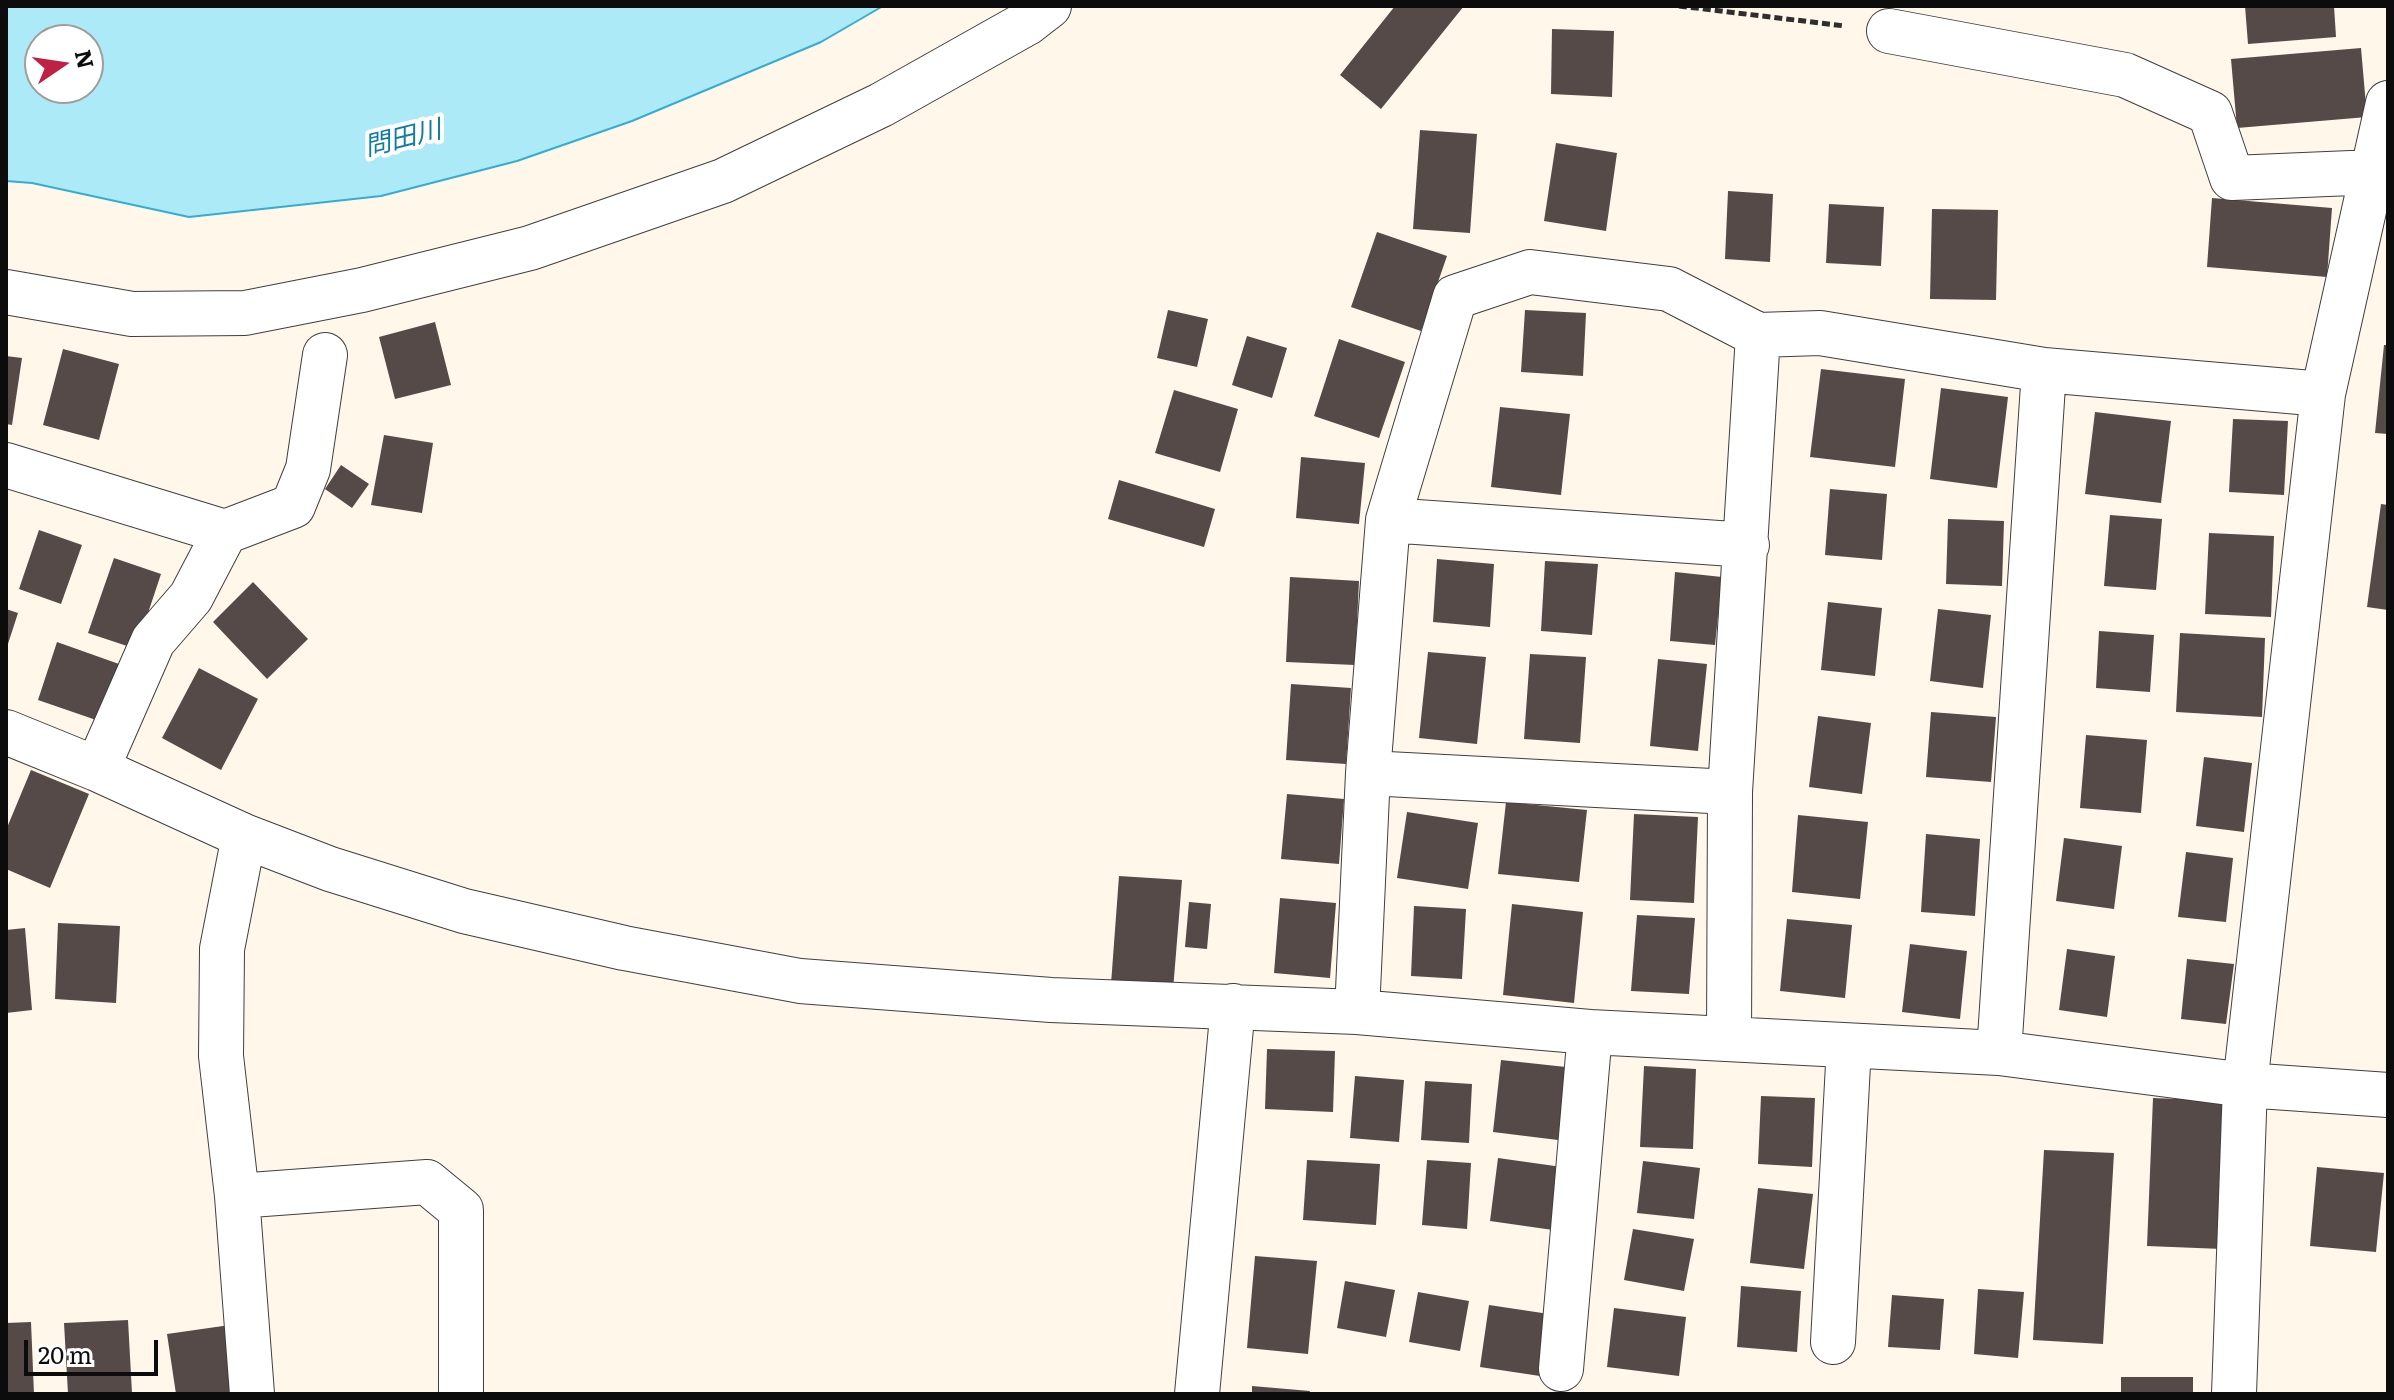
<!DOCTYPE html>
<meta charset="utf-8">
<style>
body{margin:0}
#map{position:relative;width:2394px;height:1400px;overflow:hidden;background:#fff7ea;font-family:Literata,serif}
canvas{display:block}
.frame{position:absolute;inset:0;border:8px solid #0c0c0c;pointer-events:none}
.north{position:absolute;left:24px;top:24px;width:80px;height:80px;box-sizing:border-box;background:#fff;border:2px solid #9e9e9e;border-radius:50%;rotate:77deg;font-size:22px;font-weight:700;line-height:32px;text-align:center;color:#0c0c0c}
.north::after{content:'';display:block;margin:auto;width:28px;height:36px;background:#c02044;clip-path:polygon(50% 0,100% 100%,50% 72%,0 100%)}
.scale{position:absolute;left:24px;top:1340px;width:134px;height:36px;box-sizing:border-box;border:4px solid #0c0c0c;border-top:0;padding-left:10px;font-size:24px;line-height:28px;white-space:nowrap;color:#0c0c0c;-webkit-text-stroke:6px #fff;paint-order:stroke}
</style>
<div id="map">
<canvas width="2394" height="1400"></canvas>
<div class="frame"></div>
<div class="north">N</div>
<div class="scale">20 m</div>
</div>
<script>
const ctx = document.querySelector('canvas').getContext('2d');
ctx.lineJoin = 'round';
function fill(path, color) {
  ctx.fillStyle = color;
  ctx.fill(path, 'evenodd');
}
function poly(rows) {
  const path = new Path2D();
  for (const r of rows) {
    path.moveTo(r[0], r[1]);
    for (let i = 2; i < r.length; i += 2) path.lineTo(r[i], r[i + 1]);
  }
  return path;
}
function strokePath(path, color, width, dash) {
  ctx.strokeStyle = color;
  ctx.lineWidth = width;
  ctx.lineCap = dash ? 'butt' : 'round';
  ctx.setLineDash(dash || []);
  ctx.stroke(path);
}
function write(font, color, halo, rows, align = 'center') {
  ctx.font = font + ' Literata,"Noto Sans JP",serif';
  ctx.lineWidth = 8;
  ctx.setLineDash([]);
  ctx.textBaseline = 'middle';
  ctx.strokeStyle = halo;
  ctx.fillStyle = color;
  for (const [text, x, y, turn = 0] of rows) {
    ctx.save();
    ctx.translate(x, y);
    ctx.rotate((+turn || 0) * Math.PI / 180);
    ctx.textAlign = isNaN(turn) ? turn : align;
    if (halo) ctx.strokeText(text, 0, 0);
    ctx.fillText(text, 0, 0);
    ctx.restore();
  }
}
const water = poly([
 [6,6,883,6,821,42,632,121,517,161,381,196,189,217,32,183,6,181,6,6],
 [40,40,88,40,88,88,40,88,40,40]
]);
fill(water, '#adeaf8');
strokePath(water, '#32aed2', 2);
fill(poly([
 [1395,6,1464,6,1381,109,1340,75],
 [2245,6,2334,6,2336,37,2248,44],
 [1552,29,1614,31,1612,97,1551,94],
 [2361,48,2367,117,2237,128,2231,59],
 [1420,130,1477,134,1470,233,1413,229],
 [1556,143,1617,153,1606,231,1544,221],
 [1728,191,1773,194,1770,262,1725,259],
 [2212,198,2332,208,2327,277,2207,267],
 [1829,204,1884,207,1881,266,1826,263],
 [1932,209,1998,210,1996,300,1930,299],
 [1377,232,1447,256,1421,331,1351,307],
 [1168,310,1208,319,1197,367,1157,358],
 [1525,310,1586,313,1583,376,1521,372],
 [435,322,451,385,395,399,379,337],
 [1247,336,1287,348,1272,398,1232,385],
 [1339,339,1405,362,1379,438,1314,416],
 [2384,345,2388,345,2388,434,2375,433],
 [63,349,119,364,99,440,43,425],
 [6,356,22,358,12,425,6,424],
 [1821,369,1905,379,1895,467,1810,457],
 [1941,388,2008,397,1997,488,1930,479],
 [1174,390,1238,409,1220,472,1155,453],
 [1500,407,1570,414,1561,495,1491,487],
 [2095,412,2171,421,2161,503,2085,494],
 [2233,419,2288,421,2284,495,2229,492],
 [384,435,433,443,422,513,371,505],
 [1301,457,1365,463,1359,524,1296,518],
 [341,465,369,484,352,508,325,489],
 [1119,480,1215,509,1204,547,1108,519],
 [1830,489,1887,494,1882,560,1825,555],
 [2381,504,2388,505,2388,610,2367,607],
 [2110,515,2162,519,2156,590,2104,586],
 [1948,519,2004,521,2002,586,1946,584],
 [39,530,82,545,61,604,19,589],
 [2209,533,2274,536,2271,617,2205,614],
 [114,558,161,574,136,649,88,633],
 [1437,559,1494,564,1490,627,1433,622],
 [1545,561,1598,564,1592,635,1541,631],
 [1675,572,1722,577,1715,645,1670,641],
 [1290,577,1359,581,1355,665,1286,662],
 [253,582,308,639,267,679,213,622],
 [1828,602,1882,608,1875,676,1821,670],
 [6,609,18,613,7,647,6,647],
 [1938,609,1991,615,1983,688,1930,681],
 [2099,631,2154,635,2150,692,2096,688],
 [2180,633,2265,638,2262,717,2176,712],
 [57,642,119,664,99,721,38,700],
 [1428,652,1486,657,1477,744,1419,738],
 [1530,654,1586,657,1580,743,1524,739],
 [1658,659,1707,664,1698,751,1650,746],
 [199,668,258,699,221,770,162,738],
 [1291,684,1351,688,1346,764,1286,760],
 [1931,712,1996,717,1991,782,1926,777],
 [1818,716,1871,723,1862,794,1809,787],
 [2086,735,2147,740,2141,813,2080,808],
 [2204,757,2252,763,2244,832,2196,826],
 [31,770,89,794,50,888,6,869,6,830],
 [1287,794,1344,799,1339,864,1281,859],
 [1506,802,1587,810,1579,882,1498,874],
 [1407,812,1478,823,1468,889,1397,878],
 [1634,814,1698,817,1694,903,1630,900],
 [1798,815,1868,822,1860,899,1792,892],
 [1926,834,1980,839,1975,916,1921,912],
 [2064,838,2122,846,2114,909,2056,901],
 [2186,852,2233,858,2226,922,2178,917],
 [1119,876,1182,880,1173,990,1111,984],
 [1280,898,1336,903,1330,978,1274,973],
 [1189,902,1211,904,1207,949,1185,947],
 [1512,904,1583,912,1574,1003,1503,995],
 [1414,906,1466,909,1462,979,1411,976],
 [1637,915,1695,918,1689,994,1631,991],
 [1787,919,1852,925,1845,998,1780,991],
 [58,923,120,926,116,1003,55,999],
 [25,928,32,1010,6,1013,6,930],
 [1910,944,1967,951,1960,1019,1902,1012],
 [2067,949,2115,956,2107,1017,2059,1010],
 [2187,959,2234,964,2226,1024,2181,1019],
 [1267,1049,1335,1051,1333,1112,1265,1109],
 [1501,1060,1566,1067,1558,1140,1493,1132],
 [1644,1066,1696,1069,1693,1149,1640,1147],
 [1355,1076,1404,1080,1399,1142,1350,1138],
 [1425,1081,1472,1084,1469,1143,1421,1140],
 [1761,1096,1815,1098,1812,1167,1758,1164],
 [2153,1098,2228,1101,2222,1249,2147,1246],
 [2044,1150,2114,1153,2103,1344,2033,1340],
 [1498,1158,1562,1167,1553,1230,1490,1221],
 [1307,1160,1380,1164,1376,1225,1303,1220],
 [1427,1160,1471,1163,1467,1229,1422,1225],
 [1643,1161,1700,1168,1694,1219,1637,1213],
 [2317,1167,2384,1173,2376,1252,2310,1246],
 [1758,1188,1813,1194,1804,1269,1750,1263],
 [1633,1229,1694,1239,1684,1291,1624,1280],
 [1255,1256,1317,1261,1308,1354,1247,1348],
 [1345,1281,1395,1290,1386,1337,1337,1328],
 [1741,1286,1801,1291,1797,1352,1737,1347],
 [1978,1289,2024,1292,2018,1358,1974,1354],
 [1418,1292,1469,1301,1460,1351,1409,1342],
 [1892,1295,1944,1299,1940,1350,1888,1347],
 [1489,1305,1549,1314,1540,1376,1480,1367],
 [1614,1308,1686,1317,1679,1376,1607,1367],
 [128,1320,132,1393,68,1394,64,1323],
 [31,1322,34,1394,6,1394,6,1323],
 [230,1325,240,1394,176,1394,167,1334],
 [2121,1377,2193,1377,2193,1394,2121,1394],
 [1252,1386,1310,1391,1309,1394,1252,1394]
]), '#554a48');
const minor = poly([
 [1889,31,2125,75,2210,113,2232,178,2375,172],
 [6,292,132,314,245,313,362,290,530,248,723,181,881,105,1027,23,1049,6],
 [6,465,225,532],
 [1388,520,1747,545],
 [6,732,97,769,244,836,330,869,464,911,624,948,800,981,1051,1000,1357,1012,1590,1032,1999,1053,2245,1085,2388,1095],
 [97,769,153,641,191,597,225,532,293,506,308,469,325,355],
 [1368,773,1730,792],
 [244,836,222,949,221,1056,237,1196,252,1394],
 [1357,1012,1368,773,1388,520,1455,297,1530,272,1669,289,1758,335,1820,333,2044,370,2323,394],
 [1729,1039,1730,792,1758,335],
 [1999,1053,2044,370],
 [237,1196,427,1182,461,1210,461,1394],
 [1833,1342,1849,1046],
 [1561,1369,1590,1032],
 [1197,1394,1233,1006],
 [2234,1394,2245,1085,2323,394,2388,103]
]);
strokePath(minor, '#3f3f3f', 46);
strokePath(poly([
 [1679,6,1845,26]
]), '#2e2e2e', 5, [8, 4]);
strokePath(minor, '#fff', 44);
write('italic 26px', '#117ca1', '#fff', [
 ["問田川",403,139,-14]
]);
</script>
